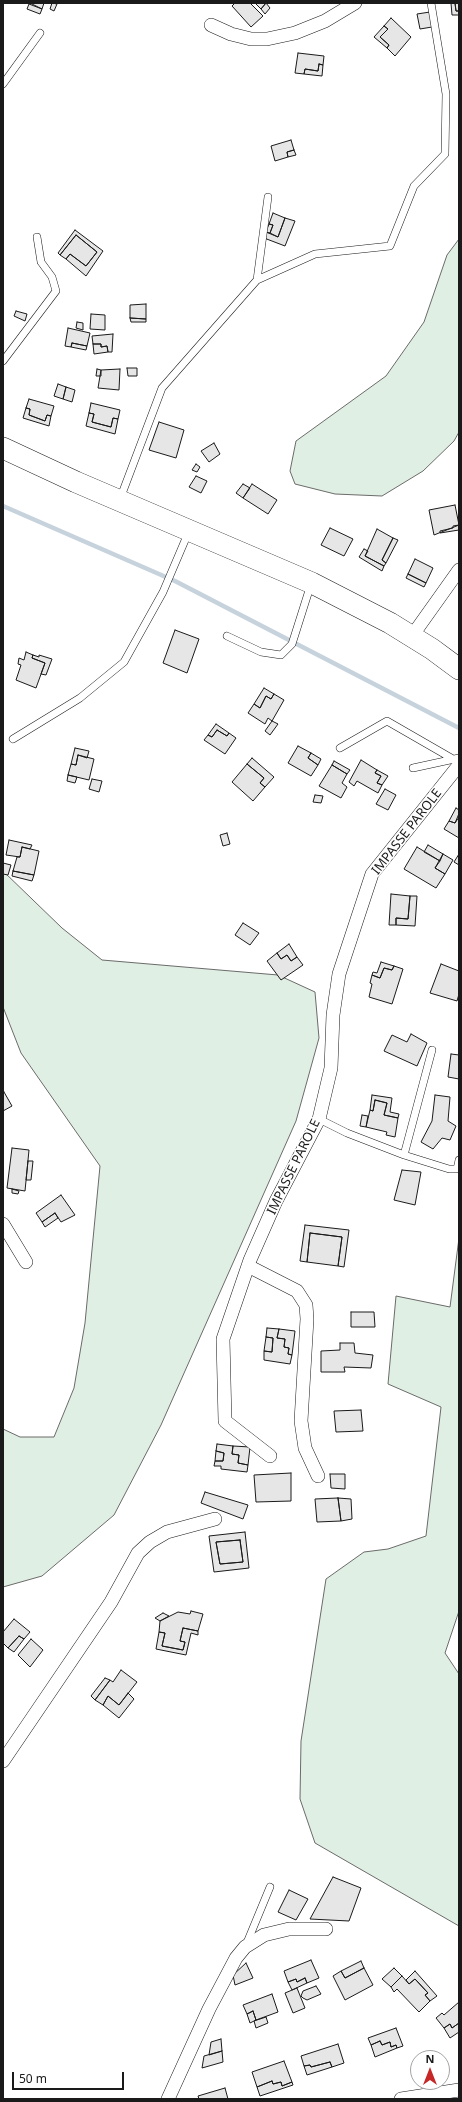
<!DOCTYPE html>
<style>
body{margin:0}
#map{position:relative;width:462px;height:2102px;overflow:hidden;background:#fff;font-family:"Noto Sans",sans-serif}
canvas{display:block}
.frame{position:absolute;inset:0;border:4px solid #1a1a1a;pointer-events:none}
.north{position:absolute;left:410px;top:2050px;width:40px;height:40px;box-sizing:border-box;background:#fff;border:1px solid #a3a3a3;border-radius:50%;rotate:0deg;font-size:11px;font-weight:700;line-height:16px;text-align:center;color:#1a1a1a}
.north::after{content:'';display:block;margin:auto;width:14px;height:18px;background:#c62828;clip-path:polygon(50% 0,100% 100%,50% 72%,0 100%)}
.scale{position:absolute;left:12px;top:2072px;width:112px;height:18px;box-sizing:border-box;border:2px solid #1a1a1a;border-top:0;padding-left:5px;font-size:12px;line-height:14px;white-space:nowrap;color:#1a1a1a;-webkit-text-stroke:3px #fff;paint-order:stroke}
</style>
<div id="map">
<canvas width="462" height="2102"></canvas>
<div class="frame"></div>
<div class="north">N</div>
<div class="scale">50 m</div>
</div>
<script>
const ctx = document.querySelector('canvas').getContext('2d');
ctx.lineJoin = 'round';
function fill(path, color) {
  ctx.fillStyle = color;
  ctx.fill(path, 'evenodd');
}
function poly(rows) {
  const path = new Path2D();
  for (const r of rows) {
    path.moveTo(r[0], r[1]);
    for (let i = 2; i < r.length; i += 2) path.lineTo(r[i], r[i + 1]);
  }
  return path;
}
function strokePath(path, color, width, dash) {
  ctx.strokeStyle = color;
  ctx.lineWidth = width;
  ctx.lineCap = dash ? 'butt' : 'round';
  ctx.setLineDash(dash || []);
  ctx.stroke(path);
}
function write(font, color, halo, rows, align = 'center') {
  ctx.font = font + ' "Noto Sans",sans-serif';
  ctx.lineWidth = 3;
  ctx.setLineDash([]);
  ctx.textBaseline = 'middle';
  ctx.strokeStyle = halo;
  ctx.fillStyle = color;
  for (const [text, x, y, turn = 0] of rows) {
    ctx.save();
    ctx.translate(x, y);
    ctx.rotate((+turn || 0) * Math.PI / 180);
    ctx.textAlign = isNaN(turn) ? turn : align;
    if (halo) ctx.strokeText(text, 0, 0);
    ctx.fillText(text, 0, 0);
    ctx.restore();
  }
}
const green = poly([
 [459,239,459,432,454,441,423,471,382,496,335,494,295,484,290,471,296,441,386,376,424,322,447,255,459,239],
 [3,871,62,928,102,960,278,975,315,992,319,1038,296,1121,161,1425,114,1515,42,1576,3,1587,3,1429,20,1437,54,1437,74,1388,85,1323,100,1166,21,1053,3,1007,3,871],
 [459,1238,459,1611,445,1653,459,1674,459,1926,315,1843,300,1799,301,1741,326,1579,364,1552,388,1549,426,1536,441,1407,388,1384,396,1296,450,1307,459,1238]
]);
fill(green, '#e0efe3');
strokePath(green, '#6a6a6a', 1);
strokePath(poly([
 [3,506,175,581,459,728]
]), '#c6d2dc', 4.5);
const building = poly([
 [30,3,44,3,42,9,30,3],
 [52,3,57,4,54,11,50,9,52,3],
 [235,3,250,3,263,16,251,27,232,6,235,3],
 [255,3,266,3,261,9,255,3],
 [266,3,270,8,265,14,261,9,266,3],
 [451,3,455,3,456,11,459,11,459,15,452,15,451,3],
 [455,3,459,3,459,11,456,11,455,3],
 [29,4,42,9,40,14,27,9,29,4],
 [430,12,432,27,420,29,417,14,430,12],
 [391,18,411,37,395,56,387,48,389,45,380,37,388,29,384,26,391,18],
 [384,26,388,29,380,37,389,45,387,48,374,37,384,26],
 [298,53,324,56,323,65,319,64,318,71,305,69,304,74,295,73,298,53],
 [319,64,323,65,322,76,304,74,305,69,318,71,319,64],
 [291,140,294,150,287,152,288,157,275,161,271,146,291,140],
 [294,150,296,155,288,157,287,152,294,150],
 [273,213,285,218,278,237,270,233,273,225,269,224,273,213],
 [285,218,295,221,285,246,264,238,266,232,278,237,285,218],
 [269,224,273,225,270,233,266,232,269,224],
 [75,230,103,251,86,276,66,259,70,254,86,266,97,252,76,235,60,255,58,253,75,230],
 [76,235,97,252,86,266,70,254,66,259,60,255,76,235],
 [146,304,146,319,130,318,130,305,146,304],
 [16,311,27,314,25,321,14,316,16,311],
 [91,314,105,315,105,330,90,329,91,314],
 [130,318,146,319,146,322,131,322,130,318],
 [77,322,83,323,83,330,76,328,77,322],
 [68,328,90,333,87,346,72,343,71,347,65,346,68,328],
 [113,334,112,352,108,352,107,346,101,347,101,344,93,344,92,336,113,334],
 [72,343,87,346,86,350,71,347,72,343],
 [93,344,101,344,101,347,107,346,108,352,94,354,93,344],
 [127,368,137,368,137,376,128,376,127,368],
 [97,369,101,370,101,376,96,376,97,369],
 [120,369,119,390,98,388,101,370,120,369],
 [58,384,66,387,63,399,54,396,58,384],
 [66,387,75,390,72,402,63,399,66,387],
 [29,399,54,406,51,416,47,415,45,421,29,415,30,409,26,408,29,399],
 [91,403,120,410,118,419,113,418,111,427,92,422,94,414,89,413,91,403],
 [26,408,30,409,29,415,45,421,47,415,51,416,49,426,23,418,26,408],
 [89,413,94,414,92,422,111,427,113,418,118,419,115,434,86,426,89,413],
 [159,422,184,430,176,458,149,450,159,422],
 [214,443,220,454,209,462,201,451,214,443],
 [196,464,200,467,197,472,192,470,196,464],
 [196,476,207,481,201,493,189,487,196,476],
 [243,484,250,488,243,498,236,493,243,484],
 [252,484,277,500,268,514,243,498,252,484],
 [455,505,459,525,434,535,429,510,455,505],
 [459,525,459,530,440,533,440,531,453,528,453,526,459,525],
 [330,528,353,539,344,556,321,545,330,528],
 [377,529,393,538,382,560,386,563,384,566,365,556,377,529],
 [393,538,398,540,386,563,382,560,393,538],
 [364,549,368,551,365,556,384,566,382,571,359,557,364,549],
 [415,559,433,568,426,583,408,574,415,559],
 [408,574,426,583,424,587,406,578,408,574],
 [175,630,199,639,187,673,163,663,175,630],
 [26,652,33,655,32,658,45,663,36,688,16,680,21,665,18,664,19,658,24,660,26,652],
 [33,655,39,657,39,655,52,659,46,675,41,674,45,663,32,658,33,655],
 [264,688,274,694,271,699,266,696,260,708,254,704,264,688],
 [274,694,284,700,272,721,268,718,265,724,248,713,254,704,260,708,266,696,271,699,274,694],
 [272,721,278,724,270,735,265,731,272,721],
 [216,724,229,733,227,736,217,730,212,737,208,735,216,724],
 [217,730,227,736,229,733,236,738,225,754,204,740,208,735,212,737,217,730],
 [298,746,311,753,308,758,318,765,311,776,288,763,298,746],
 [75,748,89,751,87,758,78,755,76,765,71,764,75,748],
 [311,753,321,759,318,765,308,758,311,753],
 [78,755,94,759,89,780,68,775,71,764,76,765,78,755],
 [252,758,274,777,265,787,260,783,264,778,247,764,252,758],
 [361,760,377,770,375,773,381,776,377,783,382,785,378,793,357,781,354,786,349,782,361,760],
 [334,761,350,770,347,774,332,765,334,761],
 [247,764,264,778,260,783,265,787,253,801,232,782,247,764],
 [332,765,347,774,342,783,347,787,341,798,319,786,332,765],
 [377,770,388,776,382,785,377,783,381,776,375,773,377,770],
 [68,775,77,777,75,783,67,781,68,775],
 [92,779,102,781,99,792,89,789,92,779],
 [385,789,396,795,388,810,376,804,385,789],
 [315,795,323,796,321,803,313,802,315,795],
 [456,808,459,810,459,817,455,823,449,821,456,808],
 [458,816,459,817,459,838,444,829,449,821,455,823,458,816],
 [227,833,230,844,223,846,220,835,227,833],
 [9,840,32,845,30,849,22,847,20,857,6,855,9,840],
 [428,845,443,854,440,861,424,852,428,845],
 [22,847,39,851,34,875,13,871,17,857,20,857,22,847],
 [417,847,440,861,435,868,445,874,436,888,404,869,417,847],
 [443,854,453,860,445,874,435,868,443,854],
 [459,854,459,865,454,862,459,854],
 [3,863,11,865,8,875,3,874,3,863],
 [13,871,34,875,32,881,12,876,13,871],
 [391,894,410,896,408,919,396,918,396,925,389,925,391,894],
 [410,896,417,896,415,926,396,925,396,918,408,919,410,896],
 [243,923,259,933,250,945,235,935,243,923],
 [289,944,297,957,291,961,287,955,281,959,277,953,289,944],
 [277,953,281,959,287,955,291,961,297,957,303,965,281,980,267,961,277,953],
 [381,962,394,966,392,970,384,968,380,978,372,975,373,972,377,973,381,962],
 [441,964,459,971,459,994,457,1001,430,993,441,964],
 [394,966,403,969,392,1004,369,997,372,984,370,983,372,975,380,978,384,968,392,970,394,966],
 [411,1034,427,1043,417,1066,384,1051,392,1035,407,1042,411,1034],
 [451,1054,459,1055,459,1079,448,1077,451,1054],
 [4,1092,12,1106,3,1111,3,1093,4,1092],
 [372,1095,392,1098,390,1112,399,1114,398,1118,384,1115,387,1103,375,1100,373,1111,370,1110,372,1095],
 [435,1095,450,1097,448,1121,456,1126,450,1140,442,1138,433,1149,421,1142,432,1121,435,1095],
 [375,1100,387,1103,384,1115,398,1118,395,1137,386,1135,387,1132,366,1127,370,1110,373,1111,375,1100],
 [362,1115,368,1116,366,1127,360,1126,362,1115],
 [12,1148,29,1150,25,1191,7,1188,12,1148],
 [28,1161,33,1161,31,1180,26,1180,28,1161],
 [402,1170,421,1172,415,1205,394,1200,402,1170],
 [12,1189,19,1191,18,1194,12,1193,12,1189],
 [61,1195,75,1215,61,1222,55,1213,42,1222,36,1213,61,1195],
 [55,1213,58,1218,45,1227,42,1222,55,1213],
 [305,1225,349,1230,344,1267,338,1266,342,1237,310,1233,307,1262,300,1261,305,1225],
 [310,1233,342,1237,338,1266,307,1262,310,1233],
 [351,1312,374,1312,375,1327,351,1327,351,1312],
 [267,1328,279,1329,277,1338,285,1339,284,1347,289,1348,288,1354,292,1355,290,1364,264,1360,264,1351,272,1352,273,1338,266,1337,267,1328],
 [279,1329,295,1331,292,1355,288,1354,289,1348,284,1347,285,1339,277,1338,279,1329],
 [266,1337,273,1338,272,1352,264,1351,266,1337],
 [340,1343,354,1343,355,1353,373,1355,371,1368,344,1367,345,1372,321,1372,321,1351,340,1350,340,1343],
 [361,1410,363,1431,336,1432,334,1411,361,1410],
 [217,1444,233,1446,232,1454,239,1455,238,1463,248,1465,247,1472,221,1469,221,1466,214,1466,215,1461,223,1461,224,1453,216,1451,217,1444],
 [233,1446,250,1447,248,1465,238,1463,239,1455,232,1454,233,1446],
 [216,1451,224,1453,223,1461,215,1461,216,1451],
 [291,1473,291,1501,256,1502,254,1475,291,1473],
 [330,1474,345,1474,345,1489,331,1488,330,1474],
 [205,1492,248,1505,243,1519,201,1503,205,1492],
 [338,1498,341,1521,317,1522,315,1499,338,1498],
 [338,1498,351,1499,352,1519,341,1521,338,1498],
 [245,1532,249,1568,214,1572,209,1536,245,1532],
 [240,1540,243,1562,220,1564,216,1542,240,1540],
 [240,1540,243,1562,220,1564,216,1542,240,1540],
 [191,1611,203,1614,198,1631,183,1628,180,1641,185,1642,183,1650,162,1646,165,1633,159,1632,160,1621,178,1612,190,1614,191,1611],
 [163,1613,169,1616,160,1621,155,1618,163,1613],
 [14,1619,30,1632,24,1639,19,1636,8,1648,3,1643,3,1632,14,1619],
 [183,1628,198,1631,198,1635,191,1633,186,1655,156,1649,159,1632,165,1633,162,1646,183,1650,185,1642,180,1641,183,1628],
 [19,1636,24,1639,14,1652,8,1648,19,1636],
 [31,1639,43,1650,30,1667,18,1655,31,1639],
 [121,1670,137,1682,119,1705,108,1696,103,1705,95,1700,110,1680,113,1682,121,1670],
 [105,1678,110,1680,95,1700,91,1696,105,1678],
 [128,1693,134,1699,119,1718,103,1705,108,1696,119,1705,128,1693],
 [333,1877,361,1888,349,1921,310,1919,333,1877],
 [289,1890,308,1899,296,1920,278,1912,289,1890],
 [311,1960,319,1978,307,1983,305,1978,297,1982,296,1979,288,1982,284,1971,311,1960],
 [361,1961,364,1968,345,1978,341,1971,361,1961],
 [246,1963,253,1978,235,1985,233,1975,246,1963],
 [364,1968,373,1985,345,2000,333,1976,341,1971,345,1978,364,1968],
 [394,1968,402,1976,391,1987,382,1979,394,1968],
 [415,1971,437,1996,430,2001,425,1995,428,1993,415,1979,409,1984,406,1980,415,1971],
 [402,1976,409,1984,415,1979,428,1993,425,1995,430,2001,419,2012,397,1989,394,1992,391,1987,402,1976],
 [305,1978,307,1983,292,1990,288,1982,296,1979,297,1982,305,1978],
 [316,1986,321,1994,307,2000,303,1998,301,1996,303,1991,316,1986],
 [297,1988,305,2008,293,2013,285,1993,297,1988],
 [272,1994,278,2012,256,2020,253,2011,247,2014,243,2005,272,1994],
 [459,2002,459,2023,452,2028,450,2024,444,2028,436,2018,442,2013,444,2015,459,2002],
 [253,2011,256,2020,250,2023,247,2014,253,2011],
 [266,2017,268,2023,256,2028,254,2021,266,2017],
 [459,2023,459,2032,450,2038,444,2028,450,2024,452,2028,459,2023],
 [396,2028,403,2046,397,2048,396,2045,391,2047,390,2042,382,2045,380,2041,371,2045,368,2038,396,2028],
 [221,2039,222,2051,209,2055,211,2042,221,2039],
 [380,2041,382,2045,390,2042,391,2047,396,2045,397,2048,375,2057,371,2045,380,2041],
 [338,2044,344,2063,332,2067,330,2062,311,2067,310,2065,304,2066,301,2056,338,2044],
 [222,2051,223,2062,202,2068,204,2056,222,2051],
 [284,2061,292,2082,282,2086,281,2082,273,2084,272,2081,257,2087,252,2072,284,2061],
 [330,2062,332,2067,307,2075,304,2066,310,2065,311,2067,330,2062],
 [272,2081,273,2084,281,2082,282,2086,292,2082,293,2085,260,2096,257,2087,272,2081],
 [225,2088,228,2099,199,2099,198,2096,225,2088]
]);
fill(building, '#e6e6e6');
strokePath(building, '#1a1a1a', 1);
const lane = poly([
 [3,84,40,33],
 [257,280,315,254,390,246,414,186,445,154,446,94,431,3],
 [3,361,56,291,52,277,41,262,37,237],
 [120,499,162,388,257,280,268,197],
 [227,636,261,652,281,655,292,644,311,584],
 [13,739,80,698,124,662,163,592,189,531],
 [340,748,387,721,453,759],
 [413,768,459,758],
 [319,1119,347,1133,404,1155,432,1050],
 [404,1155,449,1169,457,1169,459,1160],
 [246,1945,270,1887]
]);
const street = poly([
 [211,25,231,34,251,39,267,39,295,33,325,21,355,3],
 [412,636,459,570],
 [3,1224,26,1262],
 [248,1266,297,1291,306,1305,307,1319,301,1421,305,1448,318,1476],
 [270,1456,225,1421,223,1339,250,1260,276,1201,319,1119,331,1068,333,1015,339,974,372,874,459,765],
 [3,1761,111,1602,138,1553,150,1542,167,1532,215,1519],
 [168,2099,209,2009,236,1958,245,1947,264,1935,289,1929,326,1929],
 [401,2099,459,2090]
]);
const primary = poly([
 [3,448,76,482,312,583,390,623,432,649,459,669]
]);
strokePath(lane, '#1a1a1a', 8);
strokePath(street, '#1a1a1a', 14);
strokePath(primary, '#1a1a1a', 22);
strokePath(lane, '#fff', 7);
strokePath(street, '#fff', 13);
strokePath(primary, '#fff', 21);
write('13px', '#1a1a1a', '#fff', [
 ["IMPASSE PAROLE",407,832,-52],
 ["IMPASSE PAROLE",294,1167,-64]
]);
</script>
